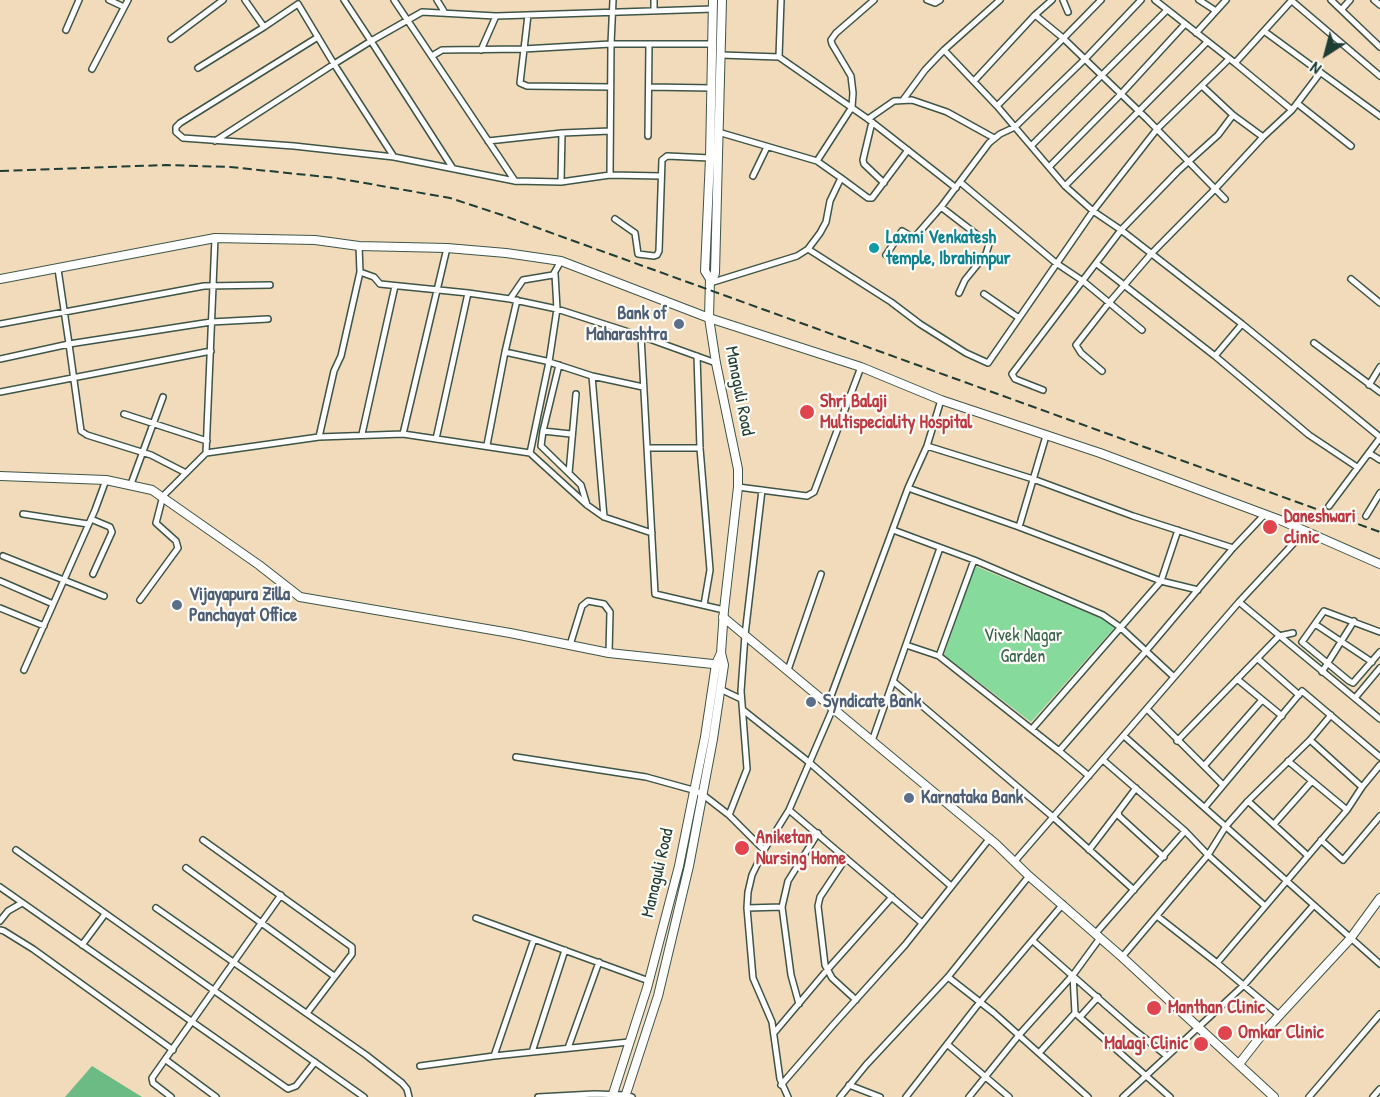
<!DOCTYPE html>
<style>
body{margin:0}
#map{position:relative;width:1380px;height:1097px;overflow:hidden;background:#f1dbba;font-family:"Patrick Hand",sans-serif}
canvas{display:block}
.north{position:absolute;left:1296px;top:24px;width:60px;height:60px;-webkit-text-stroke:4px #fdfcf7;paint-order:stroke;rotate:216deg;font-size:16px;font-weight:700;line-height:24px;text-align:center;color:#1f3d34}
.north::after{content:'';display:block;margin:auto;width:21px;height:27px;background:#1f3d34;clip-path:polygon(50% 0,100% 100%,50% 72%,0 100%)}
</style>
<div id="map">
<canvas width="1380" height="1097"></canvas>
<div class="north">N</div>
</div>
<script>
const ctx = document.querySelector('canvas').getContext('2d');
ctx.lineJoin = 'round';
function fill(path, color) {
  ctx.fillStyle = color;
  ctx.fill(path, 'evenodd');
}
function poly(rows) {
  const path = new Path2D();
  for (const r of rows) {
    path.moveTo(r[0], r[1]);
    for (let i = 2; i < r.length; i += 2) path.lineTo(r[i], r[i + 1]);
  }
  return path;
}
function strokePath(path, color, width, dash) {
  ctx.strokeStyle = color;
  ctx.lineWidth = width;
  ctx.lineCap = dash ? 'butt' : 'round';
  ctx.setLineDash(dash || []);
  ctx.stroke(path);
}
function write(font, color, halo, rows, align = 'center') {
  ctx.font = font + ' "Patrick Hand",sans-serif';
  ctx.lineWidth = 4.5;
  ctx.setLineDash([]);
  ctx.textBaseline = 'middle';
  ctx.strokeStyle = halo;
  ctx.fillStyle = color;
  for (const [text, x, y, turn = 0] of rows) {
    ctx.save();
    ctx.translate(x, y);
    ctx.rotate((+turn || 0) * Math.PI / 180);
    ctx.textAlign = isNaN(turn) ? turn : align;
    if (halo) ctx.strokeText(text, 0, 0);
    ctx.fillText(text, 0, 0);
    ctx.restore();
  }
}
fill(poly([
 [975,566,1105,620,1115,627,1031,722,944,655]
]), '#86da9c');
fill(poly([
 [92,1066,142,1097,65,1097]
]), '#6cba84');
const street = poly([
 [109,0,124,7],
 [245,0,264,27,298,4,334,64,371,41,344,0],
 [394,0,515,181],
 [437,0,445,13],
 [927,0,935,3,940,0],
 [1063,0,1068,12],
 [1155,0,1235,63,1292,0],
 [1199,0,1216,11],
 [1331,0,1380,47],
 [1374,0,1380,5],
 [1292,1,1380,76],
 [1342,9,1350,0],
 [654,11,654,0],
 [528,15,520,83,527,86,610,87],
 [1035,15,1063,38,1147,119,1225,199],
 [496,16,713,9],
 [66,30,79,0],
 [1264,31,1380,116],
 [1196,33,1226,0],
 [318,37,180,123,176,127,176,132,183,138,294,146,394,157],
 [171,39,223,0],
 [944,50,1000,0],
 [721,55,779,57,868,119,956,188],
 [432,56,442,50,523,49,611,44,613,0],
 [779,57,781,0],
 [1235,63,1292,110,1320,73],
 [198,68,264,27],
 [92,69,128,0],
 [974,81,1035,15,1052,0],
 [1202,86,1233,115,1263,137],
 [649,87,712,88],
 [903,100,925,70,944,50,997,106,1065,186,1093,211,1121,230,1242,324,1380,437],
 [1298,104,1351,146],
 [997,106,1101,0],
 [868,119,894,101,912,100,947,112,994,138],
 [872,122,863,160,864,164,884,183],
 [718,132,817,161],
 [562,133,610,131],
 [648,136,649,44],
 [215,141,334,64,394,157,515,181,561,182,562,133,488,141],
 [1031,146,1167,10],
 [452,167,371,41,422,12,496,16,481,50],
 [1049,167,1121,94,1185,24],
 [661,176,610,175,611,44,713,44],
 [753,176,767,147],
 [841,178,868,198,872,198,908,150],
 [561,182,610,175],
 [960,182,1056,263,1083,281,1142,330],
 [1065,186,1207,42],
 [941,207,989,244,986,254,965,280,959,293],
 [615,219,635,233,638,254,654,256,657,255,659,251,662,160,667,156,710,158],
 [359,246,360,272,374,277,380,284,468,293],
 [808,249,891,302,920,324,966,353,988,363,1093,211,1157,129,1229,59],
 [886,255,902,231,914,238,941,207,989,143,1000,134,1015,127,1085,59,1141,0],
 [561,261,553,275,523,280,510,299,557,309,641,336],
 [1097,264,1215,356,1309,435,1357,467],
 [58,269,69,344,211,322,268,319],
 [1351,279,1380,303],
 [710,283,797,256,808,249,820,233,826,222,830,201,841,178,817,161,852,107,853,93,851,76,832,44,831,40,836,33,874,0],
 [984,294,1019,318],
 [0,324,204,286,270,285],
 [1314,343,1380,392],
 [505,352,546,361,592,376],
 [697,356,700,448,710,570,704,605],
 [1215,356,1242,324],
 [0,359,69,344,81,431,87,435,151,455,186,473],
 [716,363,641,336,655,594,724,610],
 [559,365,543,431,541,446,581,485,587,505],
 [1102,371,1081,353,1076,345,1108,304,1151,254,1215,189,1263,137,1292,110],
 [1369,385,1380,367],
 [1043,390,1015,379,1012,374,1121,230,1178,171,1218,135,1233,115],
 [0,392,211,351],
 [941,400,927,446,908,488,1019,527,1161,581,1198,590],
 [124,414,207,441],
 [543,431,571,434],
 [362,434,395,286],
 [403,434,447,248],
 [319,437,334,371,341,356,360,272],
 [436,439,468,293,510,299],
 [487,445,505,352,517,300],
 [927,446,1033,479,1133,516,1233,548],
 [647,448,700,448],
 [206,453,215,238],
 [530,453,549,362,557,309,555,274],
 [1369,453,1380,460],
 [569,473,576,394],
 [131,484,163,397],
 [738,487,807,496,814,492,861,367],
 [1329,506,1380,438],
 [23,514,88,524],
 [1366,516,1380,493],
 [604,517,592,376,643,387],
 [91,519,110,527,112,532,93,574],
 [1019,527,1046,436],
 [893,530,974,560],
 [3,556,104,596],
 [0,581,53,604],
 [140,600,178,548,176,541,156,523,163,496,206,453,319,437,403,434,530,453,587,505,604,517,652,533],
 [1239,602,1380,719],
 [0,608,44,626],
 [1315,624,1372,662],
 [1380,632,1324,611,1302,642,1349,681,1353,683,1380,652],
 [570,645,582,606,588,601,604,604,610,612,609,653],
 [906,645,939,656],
 [1258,659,1299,695],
 [24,670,95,510,106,480],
 [788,670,821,574],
 [1322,672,1354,621],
 [1174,677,1146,651,1233,548,1265,514],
 [1237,679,1282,716],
 [894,682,1053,817,1134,890],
 [720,689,741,699],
 [1355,698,1380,668],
 [828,704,908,488],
 [1147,709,1223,785],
 [743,710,810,763,951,886],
 [1032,729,1161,581,1178,530],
 [1124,736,1380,964],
 [1310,740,1362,787],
 [872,741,940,548],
 [1177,741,1279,636,1293,633],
 [1059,751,939,656,974,560,1103,615,1120,627,1146,651,1059,751,1089,776],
 [516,757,646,777,693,790,702,794,729,815,764,850],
 [1103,760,1185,831,1208,855,1265,906],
 [1288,761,1347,810],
 [1204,766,1262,700],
 [1136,788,1118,812,1119,816,1164,857],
 [1248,801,1307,855],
 [1205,807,1302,691,1380,757],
 [789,810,922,923],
 [729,815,747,769,741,691,745,635,762,490],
 [1274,824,1312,781],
 [203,840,352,947,352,954,307,1013],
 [1321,840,1343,860,1380,816],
 [16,850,364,1097],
 [1089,850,1118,812],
 [846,858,820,897,818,906,825,965,832,978,856,1000],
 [1015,861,1239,602,1305,531],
 [186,868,334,976],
 [0,887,288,1089,296,1086,315,1062],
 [156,908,366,1055,402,1083,407,1089,409,1097],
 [747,908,782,907],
 [1157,916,1217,963,1279,1015],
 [476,918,649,981],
 [0,921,8,911,22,903],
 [0,930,4,931,33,949,173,1050],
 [1095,934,1185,831],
 [1033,941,1133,1029,1167,1056],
 [82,945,105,914],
 [1122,957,1208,855,1226,826,1248,801,1310,740,1331,715],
 [1217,963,1347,810,1362,787,1380,765],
 [948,977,994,1013,1088,1097],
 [799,1004,791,975,782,907,788,881,818,833],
 [1075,1013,1170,1097],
 [1080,1017,1098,997],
 [774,1033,827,970,892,897],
 [947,1044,1009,1097],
 [568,1048,599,962],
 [532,1052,565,950],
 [1039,1053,1075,1013,1073,975,1100,938],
 [494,1056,534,939],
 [166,1060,216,1097],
 [420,1066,494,1056,629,1042],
 [781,1085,833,1025,905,945,990,838],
 [849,1085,880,1097],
 [171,1097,153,1083,152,1078,281,895],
 [538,1097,594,1094,626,1095,632,1097],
 [788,1097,780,1079,772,1022,753,978,747,908,748,892,752,875,764,850,789,810,833,708],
 [840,1097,866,1065,948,977,1029,876],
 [906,1097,976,1007,1063,904],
 [969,1097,1019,1035,1073,975],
 [1123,1097,1244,985,1313,906],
 [1309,1097,1380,1014],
 [1373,1097,1380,1089]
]);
const secondary = poly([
 [0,279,215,238,315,240,359,246,447,248,506,253,561,261,709,318,861,367,941,400,1100,453,1280,520,1380,564],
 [0,476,106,480,152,490,259,565,300,597,510,633,609,653,722,665],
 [723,617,996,844,1029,876,1122,957,1274,1097],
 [1239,1064,1264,1032,1350,939,1380,898]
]);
const primary = poly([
 [710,279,705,271,710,158,713,0],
 [612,1097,647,988,679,866,705,737,716,664,721,653],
 [625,1097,658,996,689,866,713,739,724,665,721,653,724,610,738,487,738,469,716,363,709,318,710,279,714,276,715,273,722,0]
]);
strokePath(street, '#3e5548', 8);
strokePath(secondary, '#3e5548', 10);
strokePath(primary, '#3e5548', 10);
strokePath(street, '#fff', 5);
strokePath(secondary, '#fff', 8);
strokePath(primary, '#fff', 8);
strokePath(poly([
 [0,171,166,165,230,167,336,178,450,198,499,214,1380,532]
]), '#1f3d34', 2, [9, 4.5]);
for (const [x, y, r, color] of [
 [874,248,6,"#0f9aa8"],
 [679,324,6,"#5c6f8a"],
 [807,412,8,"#e0444e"],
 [1270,527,8,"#e0444e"],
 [177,605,6,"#5c6f8a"],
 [811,702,6,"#5c6f8a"],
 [909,798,6,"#5c6f8a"],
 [742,848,8,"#e0444e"],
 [1154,1008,8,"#e0444e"],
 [1225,1033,8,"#e0444e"],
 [1201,1044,8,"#e0444e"]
]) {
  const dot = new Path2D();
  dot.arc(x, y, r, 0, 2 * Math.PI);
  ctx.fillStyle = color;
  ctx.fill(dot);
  strokePath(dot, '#fdfcf7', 2);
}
write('bold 18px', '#0d838f', '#fdfcf7', [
 ["Laxmi Venkatesh",886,238],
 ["temple, Ibrahimpur",886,259]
], 'left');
write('bold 18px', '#4e5e75', '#fdfcf7', [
 ["Bank of",667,314,"right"],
 ["Maharashtra",667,335,"right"],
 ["Vijayapura Zilla",189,595],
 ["Panchayat Office",189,616],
 ["Syndicate Bank",823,702],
 ["Karnataka Bank",921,798]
], 'left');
write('18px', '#1f3d34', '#fdfcf7', [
 ["Managuli Road",739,391,79],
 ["Managuli Road",658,873,-77]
]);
write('bold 18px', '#be3a42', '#fdfcf7', [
 ["Shri Balaji",820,402],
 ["Multispeciality Hospital",820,423],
 ["Daneshwari",1284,517],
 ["clinic",1284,538],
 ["Aniketan",756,838],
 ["Nursing Home",756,859],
 ["Manthan Clinic",1168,1008],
 ["Omkar Clinic",1238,1033],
 ["Malagi Clinic",1188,1044,"right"]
], 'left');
write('18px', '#39644e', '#fdfcf7', [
 ["Vivek Nagar",1023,636],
 ["Garden",1023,657]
]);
</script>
